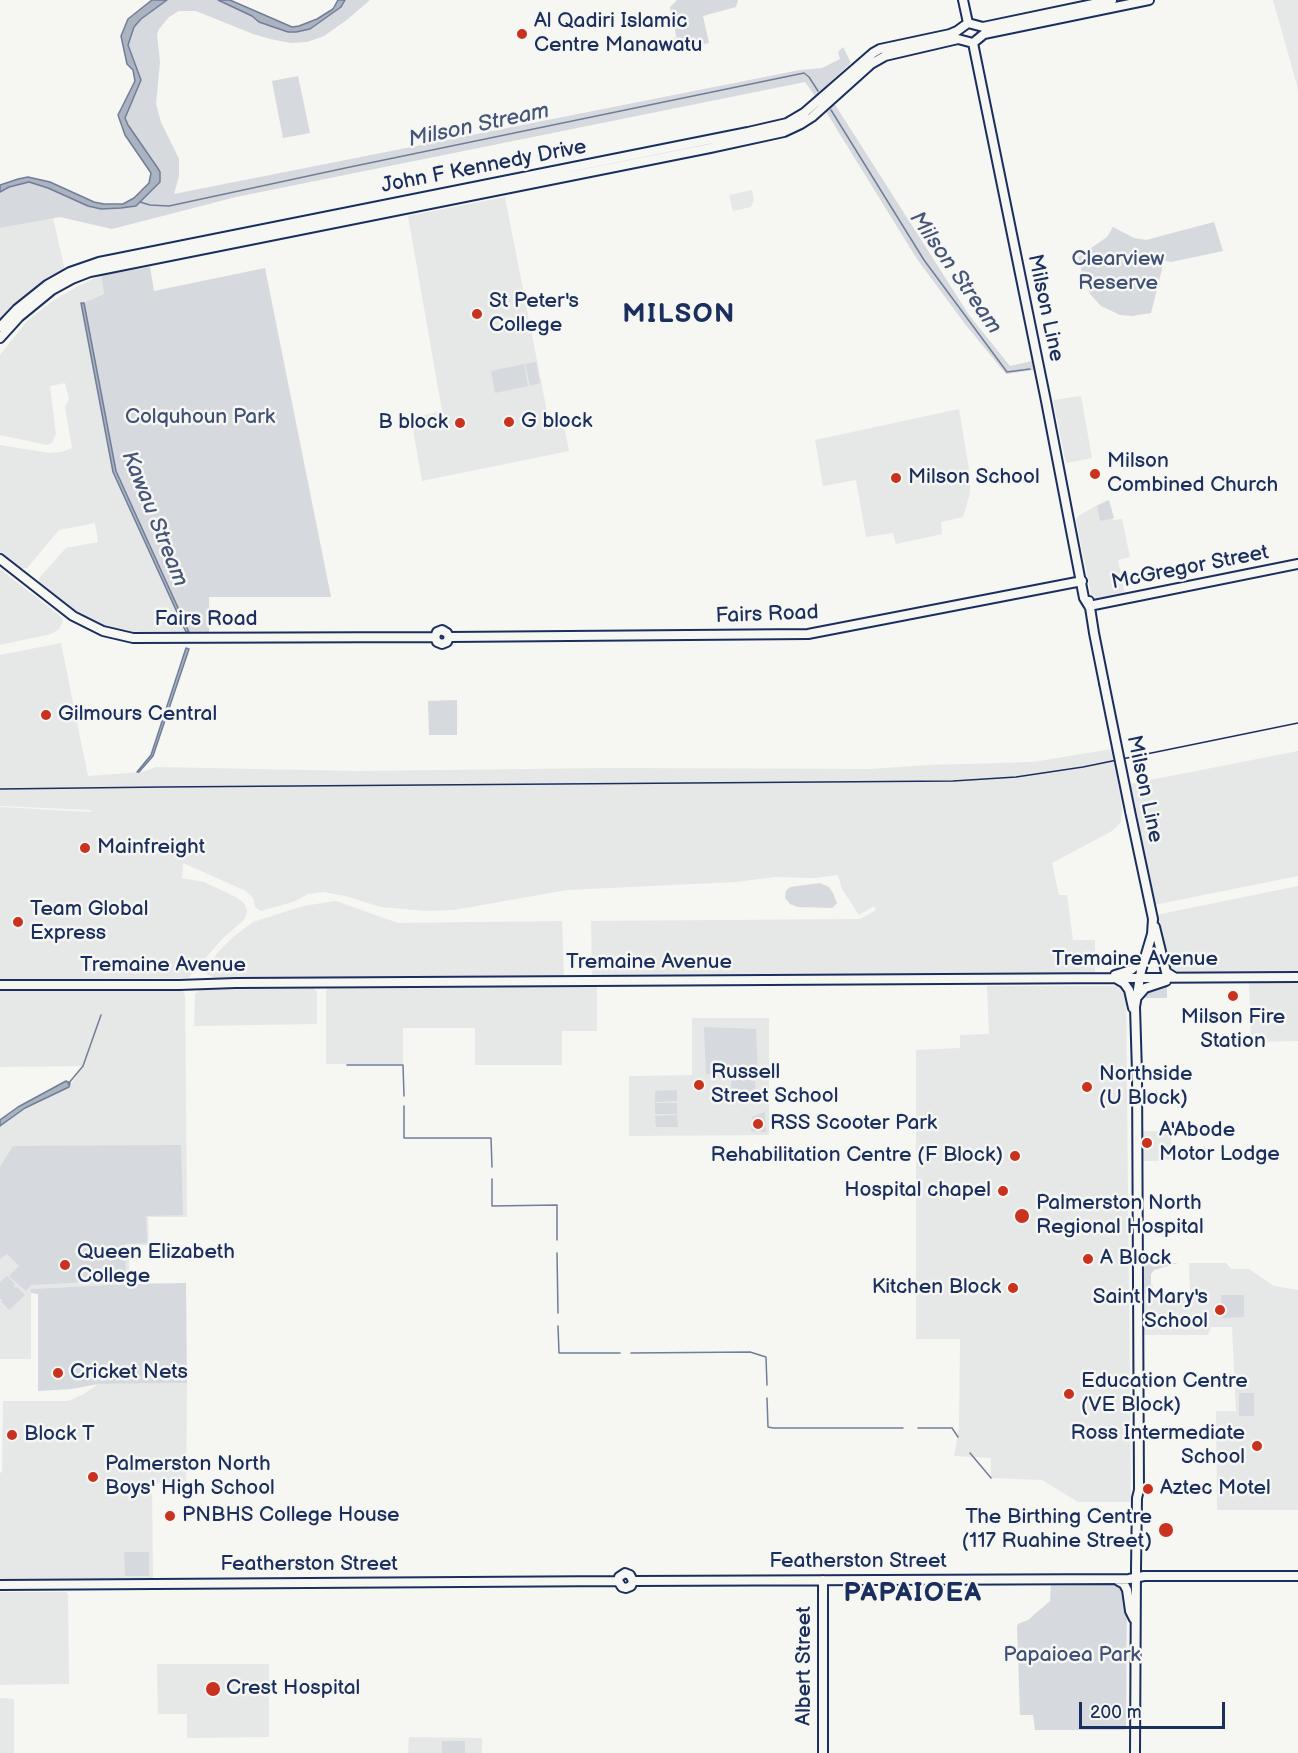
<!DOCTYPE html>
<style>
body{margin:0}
#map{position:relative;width:1298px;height:1753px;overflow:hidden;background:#f6f6f2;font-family:"Balsamiq Sans",sans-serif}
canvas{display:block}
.scale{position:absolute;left:1079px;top:1702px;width:146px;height:27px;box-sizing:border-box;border:3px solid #1b2f5e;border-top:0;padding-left:8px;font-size:18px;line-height:21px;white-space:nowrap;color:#1b2f5e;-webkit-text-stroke:4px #f6f6f2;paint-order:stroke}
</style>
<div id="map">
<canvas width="1298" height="1753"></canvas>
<div class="scale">200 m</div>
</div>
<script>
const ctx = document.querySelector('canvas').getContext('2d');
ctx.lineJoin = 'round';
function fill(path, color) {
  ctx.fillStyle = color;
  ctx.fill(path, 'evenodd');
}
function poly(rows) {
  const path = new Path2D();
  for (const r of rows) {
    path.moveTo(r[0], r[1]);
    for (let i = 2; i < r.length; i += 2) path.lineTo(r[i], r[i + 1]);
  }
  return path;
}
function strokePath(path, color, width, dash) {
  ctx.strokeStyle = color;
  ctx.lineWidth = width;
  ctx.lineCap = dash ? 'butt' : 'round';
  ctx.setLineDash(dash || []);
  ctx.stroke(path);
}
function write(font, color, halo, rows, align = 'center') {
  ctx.font = font + ' "Balsamiq Sans",sans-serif';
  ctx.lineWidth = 5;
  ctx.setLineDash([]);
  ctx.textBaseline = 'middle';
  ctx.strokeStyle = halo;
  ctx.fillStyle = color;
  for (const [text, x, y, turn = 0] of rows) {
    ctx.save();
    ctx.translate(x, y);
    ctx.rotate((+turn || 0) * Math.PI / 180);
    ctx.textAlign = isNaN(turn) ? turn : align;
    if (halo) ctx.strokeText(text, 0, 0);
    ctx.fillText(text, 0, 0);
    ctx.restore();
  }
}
fill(poly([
 [1273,0,1298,0,1298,90,1293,71],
 [676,37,678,48,654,53,648,49,648,42],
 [752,190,754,200,751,207,733,211,729,195],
 [505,197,550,427,564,425,569,451,422,481,411,418,442,411,408,216],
 [53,218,65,271,42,283,16,305,0,322,0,228],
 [101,275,104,294,83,303,189,636,133,635,111,629,92,621,65,604,39,582,39,578,66,548,98,542,95,523,59,530,27,568,20,568,0,552,0,445,49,453,61,452,72,448,65,407,69,399,65,383,50,386,56,434,52,443,47,445,0,435,0,355,27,321,54,300,78,286],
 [1081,396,1092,458,1066,463,1053,400],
 [959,409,970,476,970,493,963,517,941,522,942,534,896,544,893,533,866,537,856,480,823,486,815,440],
 [1107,500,1113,520,1122,519,1130,557,1118,560,1125,595,1095,601,1092,599,1076,520,1078,516],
 [0,569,60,616,63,621,59,629,51,634,0,645],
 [61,643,88,776,142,772,156,767,358,771,609,768,870,769,928,765,1033,762,1112,749,1122,807,1121,822,1112,831,1052,863,1059,895,1067,895,1073,940,1095,940,1095,973,592,976,591,921,860,919,876,910,874,906,859,915,842,889,838,875,815,878,776,877,735,882,567,890,454,910,427,911,381,907,345,896,324,892,308,894,293,902,261,911,255,907,253,898,246,891,183,863,182,878,204,882,236,897,244,903,247,910,246,915,243,921,223,938,188,978,0,980,0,807,91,812,91,810,0,806,0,655],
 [1298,751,1298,876,1154,905,1130,784],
 [1298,886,1298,972,1170,972,1156,915],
 [336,901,398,923,562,921,564,976,217,979,206,974,206,970,218,952,233,937,253,922,303,906],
 [1249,982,1298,982,1298,1041,1251,1042],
 [597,986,597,1031,562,1031,562,1065,475,1065,475,1028,403,1028,403,1064,326,1064,326,992,328,988],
 [987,986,1120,986,1126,991,1131,1502,1078,1502,1042,1480,991,1478,991,1458,954,1456,959,1428,960,1339,916,1339,916,1050,960,1048,960,1035,989,1034],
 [313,988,317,992,317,1024,194,1026,195,994,200,990],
 [177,990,184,992,185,996,187,1217,148,1217,149,1245,129,1246,129,1284,31,1289,31,1359,0,1359,0,1126,25,1108,69,1087,83,1066,0,1067,0,991],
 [692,1018,769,1018,769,1135,629,1136,629,1076,692,1075],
 [1140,1131,1171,1131,1171,1159,1161,1161,1140,1161],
 [1189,1263,1226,1263,1231,1269,1249,1269,1274,1286,1298,1290,1298,1510,1217,1510,1216,1411,1236,1411,1232,1327,1211,1327,1208,1335,1142,1335,1143,1293,1190,1292],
 [187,1383,186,1482,152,1484,153,1579,0,1579,0,1473,2,1472,3,1401,68,1401,84,1394,98,1384],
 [0,1592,66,1592,68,1594,69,1684,0,1685],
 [157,1664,269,1664,269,1737,187,1738,187,1714,158,1714],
 [0,1698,14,1699,14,1753,0,1753],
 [409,1737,482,1738,482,1753,408,1753]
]), '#e6e7e7');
fill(poly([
 [164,0,222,0,291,31,308,28,334,10,340,0,370,0,348,19,324,36,307,42,291,43,270,39,253,34,196,11,179,11,169,17,159,29,157,34,160,62,156,104,161,122,179,159,179,176,174,194,800,70,822,68,840,59,838,52,843,47,851,63,815,96,805,82,236,197,112,229,60,217,0,228,0,186,29,180,52,188,91,206,136,206,153,190,158,179,120,119,139,80,127,46,133,27,147,11],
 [677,0,738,0,736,7,703,16,709,43,679,49,670,7],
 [298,76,310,133,283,138,272,81],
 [834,103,969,315,1010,366,1032,361,1034,370,1006,374,965,324,917,259,825,110],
 [1214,222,1223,251,1171,262,1162,260,1162,269,1151,313,1132,316,1120,315,1101,306,1090,294,1084,281,1078,257,1107,237,1113,227,1134,238,1146,240],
 [150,267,154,291,265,268,331,597,209,597,209,635,189,636,114,471,83,303,104,294,101,275],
 [536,362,540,383,530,386,525,364],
 [524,364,528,386,495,393,491,371],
 [1109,500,1114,518,1100,521,1097,506],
 [457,700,457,735,429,735,428,701],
 [820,883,829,887,833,893,837,903,832,908,798,907,790,904,785,898,786,891,790,887],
 [1167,984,1167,998,1140,998,1149,990],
 [704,1027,756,1029,758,1077,706,1074],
 [731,1080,755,1080,756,1096,732,1097],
 [677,1090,677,1101,655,1102,655,1091],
 [655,1103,677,1103,677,1114,655,1114],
 [765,1112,766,1132,751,1131,752,1117],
 [677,1115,678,1127,656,1127,655,1116],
 [181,1145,183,1215,146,1216,147,1243,125,1244,126,1280,31,1285,26,1291,9,1276,19,1266,7,1254,0,1259,0,1167,13,1146],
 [1143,1263,1178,1263,1154,1270,1151,1274,1151,1285,1153,1286,1152,1293,1143,1293],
 [7,1276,15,1284,14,1286,15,1288,17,1287,25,1295,9,1310,1,1301,3,1299,0,1299,0,1282],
 [186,1283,187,1383,98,1384,72,1389,38,1391,38,1294,31,1293,31,1289,129,1284],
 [1221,1295,1244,1295,1244,1317,1222,1318],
 [1239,1393,1254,1393,1254,1416,1239,1416],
 [124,1552,149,1552,149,1576,125,1576],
 [1051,1582,1127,1582,1126,1730,1035,1730,1033,1715,1020,1715,1017,1627,1018,1624,1028,1620,1050,1601],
 [442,1741,465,1741,465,1753,442,1753]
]), '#d6d9dd');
const water = poly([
 [152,0,167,0,141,19,134,27,128,45,141,80,125,118,128,125,157,167,160,172,160,182,136,206,121,208,101,209,88,206,48,188,29,182,9,187,0,192,0,185,18,179,28,177,50,182,94,202,104,204,123,204,134,198,149,183,151,173,125,135,118,115,135,81,133,70,127,64,121,36,128,19,152,0],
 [218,0,230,0,292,27,299,26,317,19,333,9,338,0,345,0,341,7,310,29,296,32,288,32,259,22,252,16,218,0],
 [81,303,84,303,116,471,189,632,186,632,113,472,81,303],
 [186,648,189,649,153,756,139,772,137,772,151,755,186,648],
 [66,1081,70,1083,69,1087,25,1108,0,1126,0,1120,18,1107,66,1081]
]);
fill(water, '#abb2c0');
strokePath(water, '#717e99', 1.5);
strokePath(poly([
 [831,110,924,260,1007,372,1030,369],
 [140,202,150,205,169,206,350,167,804,73,809,77,818,91],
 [347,1065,403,1065,404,1096],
 [68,1084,83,1066,101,1015],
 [404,1106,404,1138,491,1138,492,1167],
 [492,1179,492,1206,557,1205,557,1240],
 [557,1253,558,1313],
 [558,1326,559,1353,620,1353],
 [631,1353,750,1352,766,1357,767,1385],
 [767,1398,768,1427,773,1428,903,1428],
 [918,1428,952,1428,958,1437],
 [970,1453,991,1478]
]), '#717e99', 1.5);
const secondary = poly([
 [963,0,968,23],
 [968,23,983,27,1112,0],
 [973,43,1046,401,1084,598,1089,606],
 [973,43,984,34,1149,0],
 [0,327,17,309,47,285,70,272,99,262,748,132,787,123,804,113,873,53,880,49,950,34,957,31,968,23],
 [0,338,19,317,52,290,72,279,90,272,710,148,784,132,801,124,812,117,871,64,885,56,958,39,973,43],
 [0,559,73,616,103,631,133,638,435,637],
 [1089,601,1094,633,1104,683],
 [1089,606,1298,564],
 [435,637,437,642,442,644,447,642,449,637],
 [435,637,437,632,442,630,447,633,449,637],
 [449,637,808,634,1082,581],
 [1130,811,1153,919,1152,934,1141,971,1135,1007,1137,1072,1139,1490,1137,1498,1136,1569,1135,1753],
 [1155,927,1166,972,1174,977],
 [1115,975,1131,970,1143,960],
 [1117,979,1124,983,1129,990,1133,1008],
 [0,985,179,985,236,983,1298,977],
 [1138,996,1145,988,1166,981],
 [823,1580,823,1753],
 [1117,1580,1124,1584,1127,1590,1130,1611,1134,1619],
 [618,1581,619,1577,625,1573,630,1575,633,1581],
 [618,1581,622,1587,626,1588,631,1586,633,1581],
 [633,1581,1129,1579,1144,1576,1298,1576],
 [0,1585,618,1581]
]);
strokePath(secondary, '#1b2f5e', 12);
strokePath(secondary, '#f6f6f2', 8);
strokePath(poly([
 [0,789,162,787,953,781,1016,777,1083,767,1298,723]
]), '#1b2f5e', 1.5);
const secondaryBridge = poly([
 [1104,683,1130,811]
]);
strokePath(secondaryBridge, '#1b2f5e', 12, []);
strokePath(secondaryBridge, '#f6f6f2', 8);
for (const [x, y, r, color] of [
 [522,34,6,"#c8321e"],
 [477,314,6,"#c8321e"],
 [509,422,6,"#c8321e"],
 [460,423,6,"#c8321e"],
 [1095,474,6,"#c8321e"],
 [896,478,6,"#c8321e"],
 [46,715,6,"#c8321e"],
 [85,848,6,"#c8321e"],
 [18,922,6,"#c8321e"],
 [1233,996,6,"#c8321e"],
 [699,1085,6,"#c8321e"],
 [1087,1087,6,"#c8321e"],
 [758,1124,6,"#c8321e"],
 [1147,1143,6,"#c8321e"],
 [1015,1156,6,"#c8321e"],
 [1003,1191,6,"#c8321e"],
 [1022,1216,8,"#c8321e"],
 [1088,1259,6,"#c8321e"],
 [65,1265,6,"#c8321e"],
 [1013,1288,6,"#c8321e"],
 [1220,1310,6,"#c8321e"],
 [58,1373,6,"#c8321e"],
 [1069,1394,6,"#c8321e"],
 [12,1435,6,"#c8321e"],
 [1257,1446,6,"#c8321e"],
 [93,1477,6,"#c8321e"],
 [1148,1489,6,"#c8321e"],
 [170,1516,6,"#c8321e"],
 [1166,1530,8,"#c8321e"],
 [213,1689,8,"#c8321e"]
]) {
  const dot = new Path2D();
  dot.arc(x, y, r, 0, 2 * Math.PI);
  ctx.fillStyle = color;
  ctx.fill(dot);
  strokePath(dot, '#f6f6f2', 2);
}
write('21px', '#1b2f5e', '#f6f6f2', [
 ["Al Qadiri Islamic",534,22],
 ["Centre Manawatu",534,46],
 ["St Peter's",489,302],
 ["College",489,326],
 ["G block",521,422],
 ["B block",448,423,"right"],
 ["Milson",1107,462],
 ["Combined Church",1107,486],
 ["Milson School",908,478],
 ["Gilmours Central",58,715],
 ["Mainfreight",97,848],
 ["Team Global",30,910],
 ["Express",30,934],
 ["Milson Fire",1233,1018,"center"],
 ["Station",1233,1042,"center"],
 ["Russell",711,1073],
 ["Street School",711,1097],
 ["Northside",1099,1075],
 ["(U Block)",1099,1099],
 ["RSS Scooter Park",770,1124],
 ["A'Abode",1159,1131],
 ["Motor Lodge",1159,1155],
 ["Rehabilitation Centre (F Block)",1003,1156,"right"],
 ["Hospital chapel",991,1191,"right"],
 ["Palmerston North",1036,1204],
 ["Regional Hospital",1036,1228],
 ["Queen Elizabeth",77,1253],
 ["College",77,1277],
 ["A Block",1100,1259],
 ["Kitchen Block",1001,1288,"right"],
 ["Saint Mary's",1208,1298,"right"],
 ["School",1208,1322,"right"],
 ["Cricket Nets",70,1373],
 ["Education Centre",1081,1382],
 ["(VE Block)",1081,1406],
 ["Ross Intermediate",1245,1434,"right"],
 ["School",1245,1458,"right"],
 ["Block T",24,1435],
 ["Palmerston North",105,1465],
 ["Boys' High School",105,1489],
 ["Aztec Motel",1160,1489],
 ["PNBHS College House",182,1516],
 ["The Birthing Centre",1152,1518,"right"],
 ["(117 Ruahine Street)",1152,1542,"right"],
 ["Crest Hospital",226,1689]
], 'left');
write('21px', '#1b2f5e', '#f6f6f2', [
 ["John F Kennedy Drive",484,167,-11],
 ["Milson Line",1045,308,78],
 ["McGregor Street",1190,568,-11],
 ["Fairs Road",767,615,-2],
 ["Fairs Road",206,620],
 ["Milson Line",1144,789,78],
 ["Tremaine Avenue",1135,960],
 ["Tremaine Avenue",649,963],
 ["Tremaine Avenue",163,966],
 ["Featherston Street",858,1562],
 ["Featherston Street",309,1565],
 ["Albert Street",805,1666,-90]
]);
write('21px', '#405177', '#f6f6f2', [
 ["Clearview",1118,260],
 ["Reserve",1118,284],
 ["Colquhoun Park",200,418],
 ["Papaioea Park",1072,1656]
]);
write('italic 22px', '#46567b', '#f6f6f2', [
 ["Milson Stream",479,126,-12],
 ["Milson Stream",955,273,55],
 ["Kawau Stream",154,519,68]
]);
ctx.letterSpacing = '1.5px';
write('bold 27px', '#1b2f5e', '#f6f6f2', [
 ["MILSON",679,315],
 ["PAPAIOEA",913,1594]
]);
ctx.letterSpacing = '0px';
</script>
